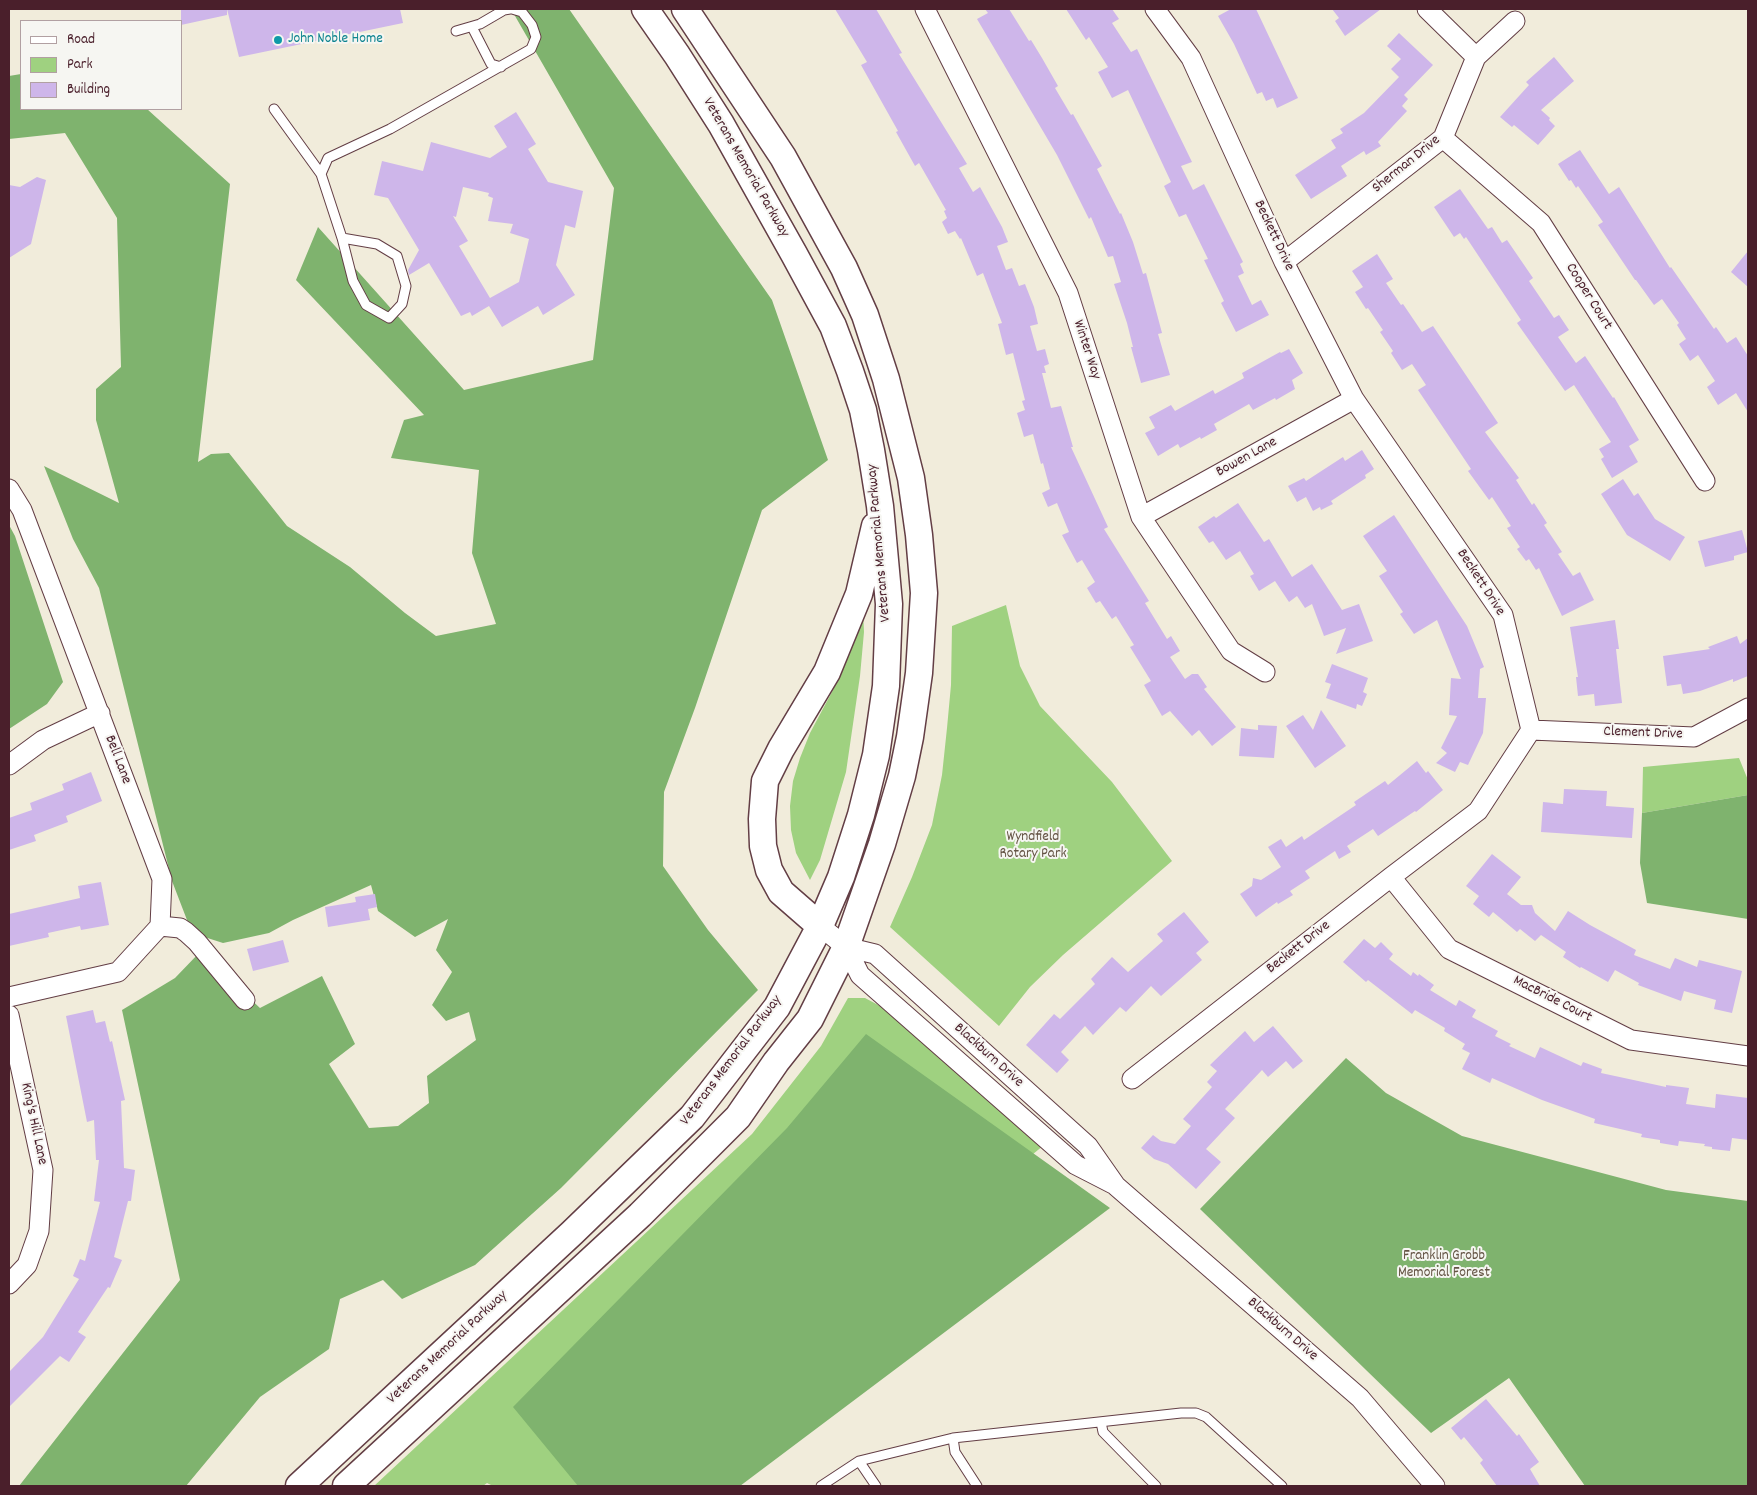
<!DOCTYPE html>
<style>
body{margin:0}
#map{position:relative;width:1757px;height:1495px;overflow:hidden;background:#f1ecdb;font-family:Dekko,sans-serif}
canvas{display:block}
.frame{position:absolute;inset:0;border:10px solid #4a1f2b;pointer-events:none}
.legend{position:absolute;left:20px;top:20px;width:162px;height:90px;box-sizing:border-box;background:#f6f6f2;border:1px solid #b1a0a2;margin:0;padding:6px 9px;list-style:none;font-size:15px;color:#4a1f2b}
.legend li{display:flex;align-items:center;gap:10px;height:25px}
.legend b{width:25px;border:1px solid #b1a0a2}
</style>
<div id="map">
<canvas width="1757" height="1495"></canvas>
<div class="frame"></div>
<ul class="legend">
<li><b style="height:6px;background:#fff"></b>Road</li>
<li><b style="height:14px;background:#9fd180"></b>Park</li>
<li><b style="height:14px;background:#ceb6ea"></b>Building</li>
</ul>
</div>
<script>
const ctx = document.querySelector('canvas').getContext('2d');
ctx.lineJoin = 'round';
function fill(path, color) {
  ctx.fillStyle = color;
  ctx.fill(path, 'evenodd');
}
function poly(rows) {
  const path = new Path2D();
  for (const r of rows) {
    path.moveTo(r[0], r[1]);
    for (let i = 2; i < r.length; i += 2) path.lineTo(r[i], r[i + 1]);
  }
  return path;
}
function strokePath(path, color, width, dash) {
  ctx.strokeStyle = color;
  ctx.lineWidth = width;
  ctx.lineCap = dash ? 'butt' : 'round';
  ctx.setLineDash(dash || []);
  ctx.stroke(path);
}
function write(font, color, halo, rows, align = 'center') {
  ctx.font = font + ' Dekko,sans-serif';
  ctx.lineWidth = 4;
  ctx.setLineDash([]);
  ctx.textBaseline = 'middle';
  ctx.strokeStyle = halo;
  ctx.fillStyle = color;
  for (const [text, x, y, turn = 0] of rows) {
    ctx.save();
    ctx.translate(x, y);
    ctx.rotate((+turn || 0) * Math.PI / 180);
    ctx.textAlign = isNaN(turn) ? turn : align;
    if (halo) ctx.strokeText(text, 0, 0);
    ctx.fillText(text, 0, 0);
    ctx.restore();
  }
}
fill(poly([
 [1006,605,1020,666,1040,706,1112,782,1172,861,1063,955,1030,987,999,1026,890,927,912,877,932,825,942,775,947,728,951,685,952,626],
 [863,611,864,632,860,676,846,772,820,860,810,880,796,853,791,830,790,806,793,781,800,758,810,733,833,690],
 [1739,758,1748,780,1748,795,1642,813,1643,767],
 [848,998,865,998,882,1007,1044,1145,632,1486,493,1486,487,1483,483,1486,374,1486,752,1134,821,1046]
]), '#9fd180');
fill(poly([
 [511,9,569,9,772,300,828,460,762,510,695,708,664,792,663,866,708,930,758,990,561,1188,475,1265,402,1299,383,1280,340,1299,329,1349,260,1397,186,1486,19,1486,180,1280,122,1010,175,978,200,952,260,1008,322,976,355,1044,329,1064,369,1128,398,1126,429,1103,427,1076,476,1040,469,1012,446,1021,432,1005,452,972,436,950,448,919,415,937,378,911,371,885,293,920,269,933,223,943,192,933,172,881,99,588,73,539,44,466,119,503,96,420,96,389,121,367,117,218,65,133,9,139,9,76,21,74,21,109,147,109,230,184,198,462,211,454,229,453,287,526,350,567,405,613,436,636,496,624,472,553,479,470,391,458,404,420,424,415,296,280,318,227,464,390,593,360,614,188],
 [9,525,15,536,63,682,47,704,9,729],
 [1748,795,1748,919,1647,903,1640,863,1642,813],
 [866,1034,1110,1208,740,1486,578,1486,513,1407,787,1128],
 [1346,1058,1386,1093,1462,1136,1666,1190,1748,1201,1748,1486,1585,1486,1509,1378,1431,1433,1200,1209]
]), '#7fb36e');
fill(poly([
 [181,9,227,9,227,15,181,25],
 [227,9,400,9,403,23,239,57],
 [835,9,876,9,902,53,899,54,967,164,959,168,973,192,980,187,1002,227,1008,242,997,246,1006,270,1012,268,1019,286,1025,284,1034,307,1038,324,1030,326,1037,351,1045,349,1049,364,1044,366,1046,373,1042,373,1051,408,1061,406,1073,447,1071,447,1108,527,1104,529,1149,601,1145,603,1167,639,1171,636,1180,651,1170,657,1185,679,1192,674,1198,674,1207,687,1204,689,1236,727,1212,746,1199,730,1192,736,1170,711,1162,716,1144,685,1151,681,1130,647,1134,645,1116,616,1112,619,1100,601,1096,603,1087,588,1095,582,1082,560,1077,563,1062,535,1069,532,1057,503,1048,507,1042,493,1050,489,1043,463,1041,464,1033,434,1024,437,1017,413,1025,410,1022,401,1025,400,1013,353,1006,355,998,324,1002,323,983,273,977,276,961,238,960,239,955,231,948,234,942,222,947,218,944,211,946,210,919,163,915,166,896,132,898,131,861,65,867,62],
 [985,9,1009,9,1029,41,1031,40,1042,58,1058,86,1055,88,1071,115,1073,114,1102,166,1097,169,1120,214,1121,213,1133,242,1143,274,1146,273,1162,333,1158,334,1170,375,1141,383,1131,347,1133,347,1127,323,1114,284,1121,282,1113,256,1108,257,1091,217,1089,219,1057,155,977,19,988,13],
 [1066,9,1112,9,1119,19,1112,23,1131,52,1137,49,1192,162,1181,166,1193,190,1204,184,1243,262,1240,264,1244,273,1238,276,1252,305,1261,300,1269,315,1236,332,1221,303,1224,301,1204,260,1208,259,1186,214,1179,217,1164,186,1171,182,1128,90,1112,98,1098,72,1108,67,1089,37,1086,40],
 [1231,9,1256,9,1298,98,1277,108,1273,98,1266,101,1262,92,1257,94,1234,44,1218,16],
 [1332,9,1381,9,1345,36,1335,21,1339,18],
 [1399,33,1433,65,1404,95,1408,99,1402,106,1407,111,1378,142,1381,146,1366,155,1364,151,1341,166,1347,176,1311,199,1295,175,1336,148,1331,140,1343,133,1340,129,1364,113,1399,77,1391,69,1401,59,1387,46],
 [1554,57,1574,81,1541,110,1550,118,1549,120,1555,126,1538,145,1514,125,1512,127,1500,117,1529,85,1526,82],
 [516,112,536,144,528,149,548,182,583,191,575,228,565,225,556,265,575,295,543,315,538,306,502,327,489,306,472,316,470,312,461,316,429,263,409,275,408,270,419,250,388,198,374,195,382,161,423,171,431,142,490,158,507,147,494,126],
 [463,187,489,193,488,196,493,198,488,221,513,224,510,233,529,239,519,282,490,298,459,246,468,241,453,216,456,217],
 [1580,150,1609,194,1619,187,1670,268,1671,267,1714,329,1716,327,1727,343,1736,337,1748,356,1748,412,1736,393,1718,405,1707,387,1715,381,1698,355,1690,361,1679,344,1686,339,1677,325,1679,323,1662,299,1654,305,1636,280,1635,280,1598,225,1603,222,1578,186,1576,188,1571,180,1569,181,1558,164],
 [37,177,46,180,31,244,9,258,9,185,20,187],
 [1460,189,1488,229,1492,227,1502,243,1507,240,1533,278,1529,281,1554,318,1559,315,1569,330,1558,337,1576,363,1585,356,1613,398,1614,397,1639,440,1629,446,1638,462,1612,478,1601,459,1604,457,1599,449,1611,442,1574,385,1565,391,1517,323,1521,320,1466,237,1464,239,1460,233,1454,237,1434,207],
 [1748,251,1748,287,1731,272],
 [1377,254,1393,279,1386,283,1401,305,1403,304,1422,332,1433,326,1498,423,1485,432,1519,478,1516,480,1532,505,1534,503,1547,523,1544,525,1562,552,1558,554,1573,576,1580,572,1594,600,1562,616,1539,568,1536,570,1529,559,1526,561,1517,549,1520,547,1507,528,1511,526,1492,497,1489,500,1468,471,1471,469,1418,390,1426,385,1412,364,1402,370,1391,353,1393,351,1380,332,1383,330,1368,308,1366,309,1355,292,1363,287,1352,271],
 [1289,349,1303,373,1292,380,1295,389,1276,400,1275,398,1253,410,1249,404,1214,424,1217,430,1201,439,1200,437,1180,448,1178,444,1158,456,1145,433,1155,428,1149,417,1171,405,1175,411,1213,390,1215,394,1244,378,1242,373,1280,352,1281,353],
 [1362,450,1374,469,1365,475,1366,478,1331,501,1333,504,1321,510,1320,507,1313,511,1306,497,1297,502,1288,486,1304,478,1306,481,1343,457,1345,461],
 [1623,479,1634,496,1638,493,1655,519,1685,537,1670,561,1627,535,1601,494],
 [1238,503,1264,542,1269,539,1292,577,1312,564,1342,610,1359,604,1373,641,1336,654,1346,628,1324,636,1312,604,1305,608,1297,596,1289,602,1275,581,1259,591,1250,576,1254,574,1240,551,1226,560,1213,541,1209,543,1198,527,1214,516,1216,518],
 [1394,515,1467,626,1484,667,1480,669,1478,698,1486,698,1483,733,1468,765,1460,762,1455,772,1436,763,1447,753,1441,748,1457,716,1449,715,1451,678,1461,679,1437,620,1414,634,1400,614,1403,612,1379,576,1387,571,1363,536],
 [1742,530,1748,552,1734,556,1734,560,1705,567,1698,541],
 [1615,620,1619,649,1616,649,1622,703,1595,706,1594,694,1578,696,1576,677,1578,677,1570,627],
 [1737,636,1740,644,1748,638,1748,676,1733,682,1733,679,1700,691,1683,694,1681,684,1667,686,1663,656,1710,649,1708,647],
 [1332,664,1368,678,1363,692,1367,694,1362,706,1357,704,1356,709,1326,698,1331,684,1325,682],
 [1321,710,1346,746,1315,768,1286,726,1303,715,1313,730],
 [1258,725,1277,726,1274,758,1239,756,1241,728,1258,730],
 [1417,761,1426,773,1428,771,1443,790,1416,812,1415,811,1378,836,1373,829,1347,846,1351,852,1339,859,1335,851,1305,871,1310,878,1290,891,1293,895,1278,904,1277,902,1256,917,1240,894,1252,886,1253,878,1261,880,1281,867,1268,847,1281,839,1286,847,1302,836,1304,840,1356,805,1354,802,1385,781,1388,785],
 [91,772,102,801,66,816,68,822,34,835,36,841,9,850,9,818,32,810,30,803,64,790,62,784],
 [1564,789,1607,791,1606,806,1634,808,1632,838,1541,832,1543,802,1563,804],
 [1492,854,1521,877,1507,894,1521,905,1532,905,1535,913,1555,931,1568,911,1590,925,1636,950,1634,955,1670,969,1675,958,1697,967,1699,960,1742,971,1732,1013,1714,1009,1716,1000,1684,991,1681,1001,1638,985,1639,983,1615,970,1608,982,1581,967,1580,968,1563,957,1566,952,1541,935,1535,941,1520,929,1517,932,1493,912,1489,917,1473,904,1479,896,1466,886],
 [101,882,109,925,81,930,80,926,48,933,49,937,9,946,9,914,80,898,78,886],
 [375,894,377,907,368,909,370,920,328,927,325,907,356,902,355,897],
 [1184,912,1209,942,1196,953,1202,960,1161,996,1151,986,1126,1012,1120,1007,1093,1035,1085,1026,1061,1052,1069,1060,1057,1073,1026,1045,1054,1014,1060,1019,1095,984,1091,979,1112,957,1128,972,1163,941,1157,934],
 [1364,939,1375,948,1381,942,1393,954,1389,959,1411,976,1413,972,1418,976,1419,974,1434,985,1430,990,1456,1006,1459,1000,1476,1010,1472,1017,1498,1031,1495,1036,1511,1044,1509,1046,1535,1058,1540,1047,1581,1066,1583,1062,1602,1069,1601,1073,1666,1087,1666,1085,1689,1088,1686,1104,1715,1108,1716,1094,1748,1098,1748,1140,1732,1138,1730,1151,1712,1149,1712,1147,1704,1146,1705,1144,1679,1141,1678,1146,1660,1143,1660,1140,1641,1137,1642,1134,1594,1123,1595,1119,1542,1100,1492,1078,1490,1083,1462,1069,1470,1053,1462,1049,1465,1044,1444,1031,1445,1028,1415,1010,1412,1014,1368,980,1366,982,1343,962],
 [283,940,289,962,253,971,247,949],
 [93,1010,96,1023,105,1021,110,1042,112,1041,125,1100,121,1101,124,1168,135,1170,131,1201,128,1201,114,1257,122,1260,110,1288,108,1287,78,1332,86,1337,69,1362,60,1356,9,1407,9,1372,43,1337,79,1279,73,1276,80,1259,85,1261,100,1202,94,1201,99,1160,96,1160,94,1120,87,1122,66,1016],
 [1273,1026,1303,1061,1293,1069,1286,1061,1268,1077,1262,1070,1225,1109,1235,1118,1206,1149,1221,1162,1196,1189,1168,1164,1154,1159,1141,1148,1153,1135,1161,1141,1175,1144,1191,1126,1183,1119,1212,1087,1207,1082,1217,1071,1210,1065,1245,1031,1254,1042],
 [1486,1399,1517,1436,1519,1434,1539,1462,1530,1469,1540,1486,1497,1486,1480,1463,1483,1460,1464,1437,1461,1440,1451,1428]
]), '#ceb6ea');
const service = poly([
 [472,27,491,64,501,67],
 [456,31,480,24,504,10,510,9],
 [274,109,321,174],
 [342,238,377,244,397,256,406,286,402,304,389,318,366,305,353,281,342,238,321,174,328,158,390,129,531,49,536,37,532,25,522,12,512,9],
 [1101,1422,1103,1432,1156,1486],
 [953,1438,955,1452,977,1486],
 [859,1461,876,1486],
 [821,1486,859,1461,953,1438,1181,1413,1196,1413,1206,1417,1282,1486]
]);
const minor = poly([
 [925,9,1068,293,1141,517,1231,651,1265,672],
 [1427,9,1476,57],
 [1443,138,1541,223,1705,481],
 [1284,262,1443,138,1476,57,1515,21],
 [9,489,22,510,162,879,160,926],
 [1141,517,1354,399],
 [1531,730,1694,737,1748,708],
 [9,765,43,740,100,713],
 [1391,877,1449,949,1631,1040,1748,1056],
 [160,926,180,928,186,932,197,942,245,1000],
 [820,926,846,947,860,975,1076,1165,1113,1184],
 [846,947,875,954,1088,1146,1116,1186,1360,1398,1435,1486],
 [9,997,118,972,160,926],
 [9,1015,43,1170,39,1231,27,1265,9,1284],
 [1132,1079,1391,877,1478,811,1531,730,1503,615,1354,399,1284,262,1191,58,1155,9]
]);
const secondary = poly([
 [820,926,781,892,769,870,763,846,762,819,765,781,781,749,827,672,859,594,875,526],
 [299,1486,572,1233,692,1117,777,1007,820,926,841,877,861,815,876,755,886,686,889,604,880,506,871,450,863,410,850,371,833,326,794,254,721,124,677,55,645,9],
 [346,1486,640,1215,738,1117,776,1062,810,1019,846,947,882,844,902,776,910,737,919,673,924,593,919,535,911,478,886,379,865,315,844,268,783,157,685,9]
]);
strokePath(service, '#633e45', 11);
strokePath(minor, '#633e45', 21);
strokePath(secondary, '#633e45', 29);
strokePath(service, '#fff', 9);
strokePath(minor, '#fff', 19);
strokePath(secondary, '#fff', 26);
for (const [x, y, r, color] of [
 [278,40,5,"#0f9aa8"]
]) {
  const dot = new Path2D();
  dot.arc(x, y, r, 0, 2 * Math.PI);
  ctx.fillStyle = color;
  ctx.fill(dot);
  strokePath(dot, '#f6f6f2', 2);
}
write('15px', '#0d838f', '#f6f6f2', [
 ["John Noble Home",288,40]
], 'left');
write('15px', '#4a1f2b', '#f6f6f2', [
 ["Sherman Drive",1407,165,-39],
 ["Veterans Memorial Parkway",745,168,60],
 ["Beckett Drive",1273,236,65],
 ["Cooper Court",1588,297,58],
 ["Winter Way",1086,350,72],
 ["Bowen Lane",1247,458,-29],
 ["Veterans Memorial Parkway",880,543,-95],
 ["Beckett Drive",1480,583,57],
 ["Clement Drive",1643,734,2],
 ["Bell Lane",117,760,69],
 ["Beckett Drive",1299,948,-38],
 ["MacBride Court",1552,1000,27],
 ["Blackburn Drive",988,1056,42],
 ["Veterans Memorial Parkway",732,1061,-53],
 ["King's Hill Lane",33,1124,78],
 ["Blackburn Drive",1282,1330,41],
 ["Veterans Memorial Parkway",448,1348,-43]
]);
write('15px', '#645444', '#f6f6f2', [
 ["Wyndfield",1033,838],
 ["Rotary Park",1033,855],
 ["Franklin Grobb",1444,1257],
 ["Memorial Forest",1444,1274]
]);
</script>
